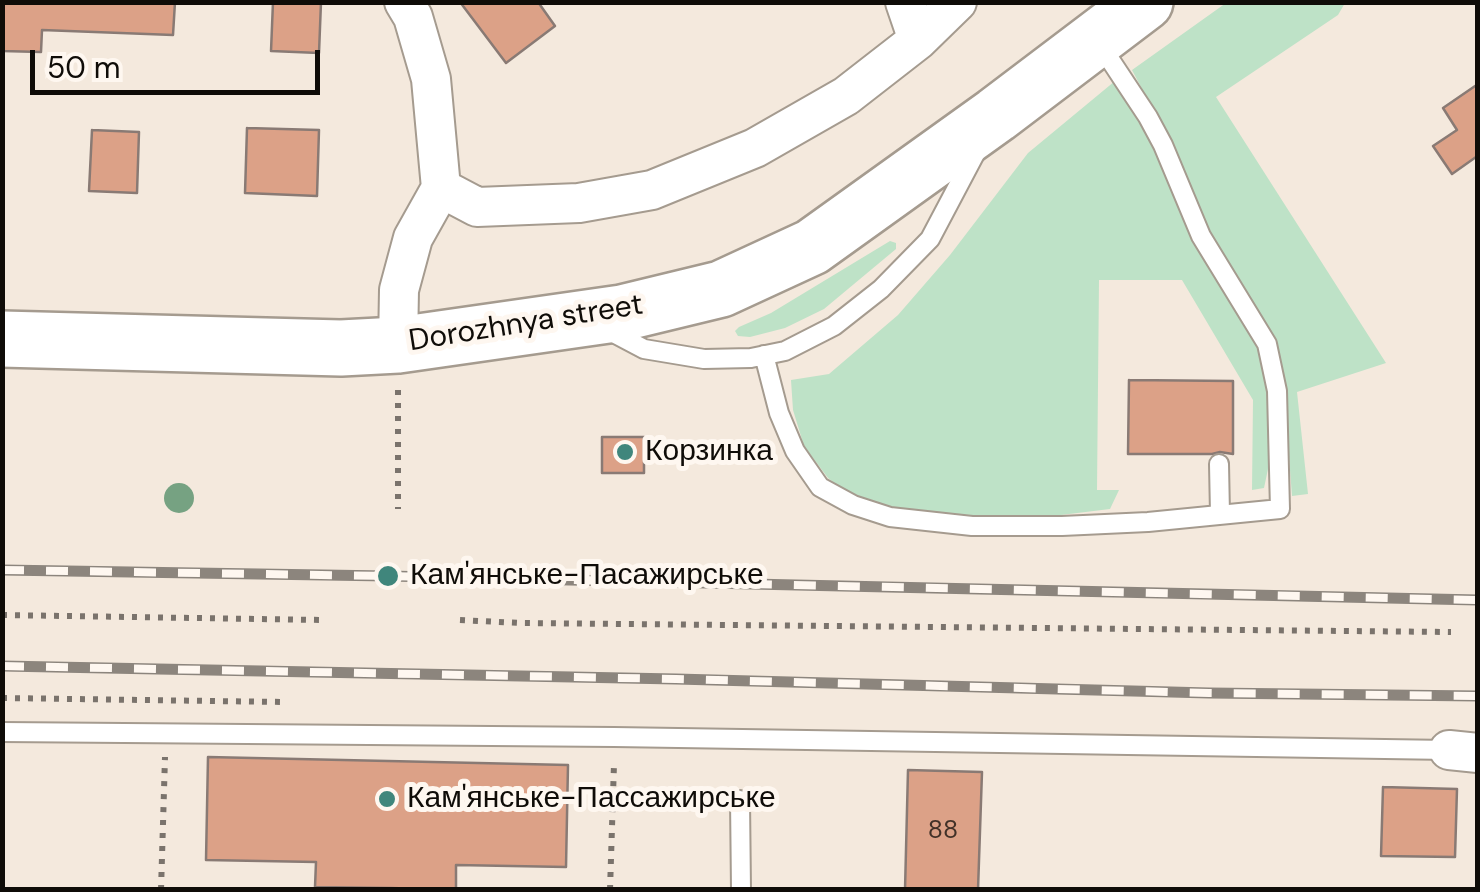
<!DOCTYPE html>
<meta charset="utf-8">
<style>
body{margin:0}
#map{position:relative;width:1480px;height:892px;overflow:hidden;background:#f4e9dd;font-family:"DM Sans",sans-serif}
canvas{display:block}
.frame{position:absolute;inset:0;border:5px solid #0f0c08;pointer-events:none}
.scale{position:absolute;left:30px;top:50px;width:290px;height:45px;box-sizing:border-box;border:5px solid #0f0c08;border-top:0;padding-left:12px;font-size:30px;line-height:35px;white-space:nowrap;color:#0f0c08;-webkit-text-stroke:8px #fef7f0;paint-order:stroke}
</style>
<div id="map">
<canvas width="1480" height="892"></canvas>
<div class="frame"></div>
<div class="scale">50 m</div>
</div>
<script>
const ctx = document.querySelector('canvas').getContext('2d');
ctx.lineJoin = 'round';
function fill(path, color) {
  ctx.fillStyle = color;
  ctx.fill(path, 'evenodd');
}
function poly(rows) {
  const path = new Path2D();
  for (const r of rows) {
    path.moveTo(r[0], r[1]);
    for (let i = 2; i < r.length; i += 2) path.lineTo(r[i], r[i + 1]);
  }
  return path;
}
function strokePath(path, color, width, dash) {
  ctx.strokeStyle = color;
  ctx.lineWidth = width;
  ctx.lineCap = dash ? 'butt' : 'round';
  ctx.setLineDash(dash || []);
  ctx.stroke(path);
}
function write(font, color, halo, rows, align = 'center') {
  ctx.font = font + ' "DM Sans",sans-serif';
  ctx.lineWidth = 10;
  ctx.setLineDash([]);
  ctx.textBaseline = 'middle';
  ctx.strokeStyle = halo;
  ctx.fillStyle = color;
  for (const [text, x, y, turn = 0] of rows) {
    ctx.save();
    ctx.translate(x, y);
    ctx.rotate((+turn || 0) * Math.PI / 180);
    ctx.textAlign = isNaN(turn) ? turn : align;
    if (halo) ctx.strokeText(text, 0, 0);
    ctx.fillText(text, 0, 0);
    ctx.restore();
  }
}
fill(poly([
 [1226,3,1345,3,1338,15,1216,97,1386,363,1297,392,1308,494,1292,496,1284,392,1206,234,1171,144,1132,70],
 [1115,81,1158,150,1195,241,1258,349,1267,392,1272,450,1264,488,1252,490,1253,400,1182,280,1099,280,1097,490,1119,490,1110,509,1061,515,1015,516,927,514,891,508,854,498,828,478,804,446,793,410,791,380,829,374,898,315,950,255,1028,153],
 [890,241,896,243,896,249,824,309,785,328,750,337,738,336,735,331,739,327,771,313]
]), '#bee2c7');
const building = poly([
 [2,2,175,2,173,35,42,30,41,52,2,51,2,2],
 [273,2,321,2,319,53,271,51,273,2],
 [460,2,538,2,555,26,506,63,460,2],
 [1478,84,1478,159,1476,157,1452,174,1433,146,1457,130,1443,108,1478,84],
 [247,128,319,130,317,196,245,193,247,128],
 [92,130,139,132,137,193,89,191,92,130],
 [1129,380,1233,381,1233,454,1220,452,1212,454,1128,454,1129,380],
 [602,437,644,437,644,473,602,473,602,437],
 [208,757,568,765,566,867,456,865,456,890,391,888,315,887,316,862,206,860,208,757],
 [908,770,982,772,978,890,905,890,908,770],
 [1383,787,1457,789,1455,857,1381,856,1383,787]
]);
fill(building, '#dca187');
strokePath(building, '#897a74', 2.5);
const service = poly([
 [608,330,644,349,704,359,751,358,785,351,834,326,881,289,930,239,977,150],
 [764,355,779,413,795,451,820,487,853,505,890,517,972,526,1062,526,1148,522,1280,509,1277,391,1267,344,1201,236,1163,145,1148,117,1099,43],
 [1219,464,1220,514],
 [2,732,614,737,1449,750],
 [740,800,741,890]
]);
const minor = poly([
 [404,2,413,17,431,79,441,188],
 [905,2,918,40],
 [441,188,477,207,579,203,652,190,755,148,846,96,918,40,957,2],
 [398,345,399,290,413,238,441,188],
 [1449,750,1478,753]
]);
const primary = poly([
 [2,339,341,348,398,345,622,313,721,289,812,247,996,115,1145,2]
]);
strokePath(service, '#a59b8f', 22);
strokePath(minor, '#a59b8f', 42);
strokePath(primary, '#a59b8f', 60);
strokePath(poly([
 [398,390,398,509],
 [2,615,323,620],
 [460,620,520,623,1451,632],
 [2,698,284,702],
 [161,890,165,757],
 [391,890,391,888],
 [610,890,614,764]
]), '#7a736c', 6, [5, 8]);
strokePath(service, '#fff', 18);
strokePath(minor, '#fff', 38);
strokePath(primary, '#fff', 55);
const rail = poly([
 [2,570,388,576,1478,600],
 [2,666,676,679,1209,693,1478,696]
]);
strokePath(rail, '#8c857d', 11);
strokePath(rail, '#fef7f0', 8, [22]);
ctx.fillStyle = '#76a282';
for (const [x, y] of [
 [179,498]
]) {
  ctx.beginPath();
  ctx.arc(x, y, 15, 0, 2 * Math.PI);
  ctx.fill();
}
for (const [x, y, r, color] of [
 [625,452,10,"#40867c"],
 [388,576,12,"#40867c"],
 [387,799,10,"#40867c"]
]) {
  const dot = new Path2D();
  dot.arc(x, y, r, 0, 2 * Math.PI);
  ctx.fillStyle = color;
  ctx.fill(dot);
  strokePath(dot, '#fef7f0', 4);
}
write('25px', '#423128', null, [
 ["88",943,831]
]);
write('30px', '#0f0c08', '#fef7f0', [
 ["Dorozhnya street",526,324,-9]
]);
write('30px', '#0f0c08', '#fef7f0', [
 ["Корзинка",645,452],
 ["Кам'янське-Пасажирське",410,576],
 ["Кам'янське-Пассажирське",407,799]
], 'left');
</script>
